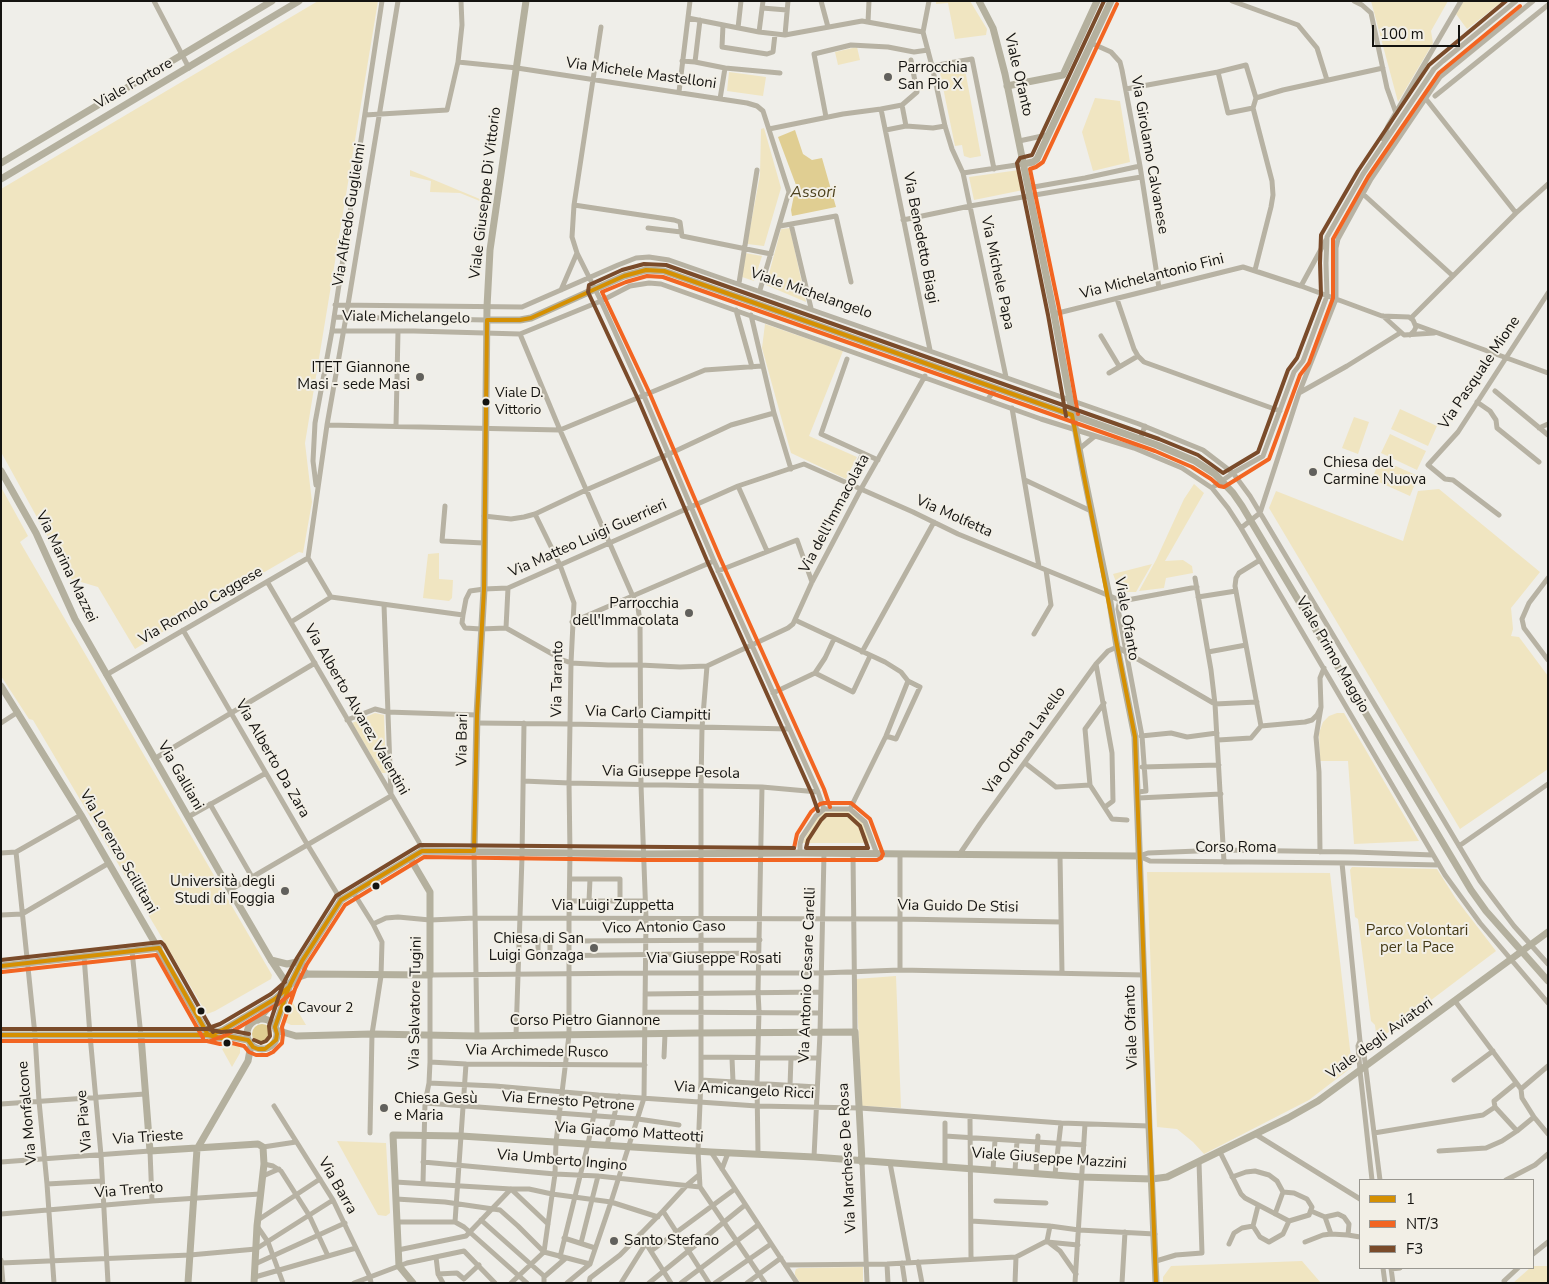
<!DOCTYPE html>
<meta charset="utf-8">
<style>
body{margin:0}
#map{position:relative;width:1549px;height:1284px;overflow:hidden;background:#efeee9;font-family:"Nunito Sans",sans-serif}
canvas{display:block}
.frame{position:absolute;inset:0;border:2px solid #141310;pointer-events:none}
.legend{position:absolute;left:1359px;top:1179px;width:175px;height:90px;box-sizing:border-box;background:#f2efe6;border:1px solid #999790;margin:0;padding:6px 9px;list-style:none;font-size:15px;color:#141310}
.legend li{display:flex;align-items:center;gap:10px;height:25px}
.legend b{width:25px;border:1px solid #999790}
.scale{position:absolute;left:1372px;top:25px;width:88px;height:22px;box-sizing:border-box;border:2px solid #141310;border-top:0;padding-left:6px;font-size:15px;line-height:18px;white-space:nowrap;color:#141310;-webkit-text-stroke:4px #f2efe6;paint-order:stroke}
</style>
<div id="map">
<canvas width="1549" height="1284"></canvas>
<div class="frame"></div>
<ul class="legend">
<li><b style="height:6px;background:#d59002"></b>1</li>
<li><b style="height:6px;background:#f26522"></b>NT/3</li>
<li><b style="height:6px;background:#7a4b2a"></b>F3</li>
</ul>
<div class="scale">100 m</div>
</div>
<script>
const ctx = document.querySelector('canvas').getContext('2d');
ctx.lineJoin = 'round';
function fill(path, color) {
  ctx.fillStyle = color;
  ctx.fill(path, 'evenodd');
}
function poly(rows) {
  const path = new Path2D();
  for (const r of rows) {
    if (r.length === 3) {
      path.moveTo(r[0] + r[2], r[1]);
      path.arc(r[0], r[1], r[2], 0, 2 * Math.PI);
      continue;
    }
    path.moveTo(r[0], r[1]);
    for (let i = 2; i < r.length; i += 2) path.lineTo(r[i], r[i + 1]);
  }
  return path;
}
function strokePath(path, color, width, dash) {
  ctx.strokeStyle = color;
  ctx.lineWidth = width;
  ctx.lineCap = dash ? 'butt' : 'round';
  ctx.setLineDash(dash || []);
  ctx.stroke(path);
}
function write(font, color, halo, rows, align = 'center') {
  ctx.font = font + ' "Nunito Sans",sans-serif';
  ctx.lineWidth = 4;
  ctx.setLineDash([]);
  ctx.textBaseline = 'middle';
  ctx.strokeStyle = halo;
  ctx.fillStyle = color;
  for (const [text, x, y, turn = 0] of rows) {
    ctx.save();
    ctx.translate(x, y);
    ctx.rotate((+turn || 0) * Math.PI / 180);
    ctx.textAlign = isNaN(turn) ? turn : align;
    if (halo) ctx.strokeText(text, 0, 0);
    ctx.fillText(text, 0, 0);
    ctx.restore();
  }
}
fill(poly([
 [318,1,378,1,305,443,312,502,303,553,299,552,182,620,135,649,98,587,71,579,1,452,1,189],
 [936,1,970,1,987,29,986,35,955,39,948,3,936,4],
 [1371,1,1448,1,1431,31,1433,43,1398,102],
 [1463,1,1503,1,1467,29,1456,14],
 [857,47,860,60,838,65,835,52],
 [964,64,981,156,970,158,964,156,962,145,955,146,939,68],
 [729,72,766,77,763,96,727,91],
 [1095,98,1120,101,1130,162,1093,171,1082,132],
 [764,128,781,188,764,246,747,244,760,175,761,129],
 [410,170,487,202,487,204,460,193,430,192,431,181,410,176],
 [1019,170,1023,190,974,200,969,177],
 [790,228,806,302,766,285,781,229],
 [745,253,762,256,754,281,742,277],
 [765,324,843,351,809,436,857,457,846,479,791,453,762,348],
 [1400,409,1437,426,1428,446,1391,429],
 [1354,417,1369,422,1358,454,1342,448],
 [1390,434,1426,451,1417,470,1381,453],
 [1380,459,1418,476,1410,496,1372,479],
 [1194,484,1204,493,1165,561,1183,560,1192,566,1193,573,1166,578,1164,588,1139,591,1156,560,1184,499],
 [1,487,28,536,20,542,272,975,271,979,215,1011,207,1014,33,720,29,719,1,676],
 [1439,489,1540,572,1511,608,1513,629,1511,636,1519,637,1548,676,1548,769,1460,829,1269,508,1276,491,1403,541,1418,491],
 [439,553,439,579,453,580,452,598,449,601,423,598,428,554],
 [1152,564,1136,592,1120,592,1113,574],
 [375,713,384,715,386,773,382,773,352,723],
 [1337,713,1344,713,1419,841,1354,844,1348,761,1320,761,1319,733,1323,722,1329,716],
 [847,811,858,817,863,822,871,843,802,843,818,816,824,812],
 [1352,867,1437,869,1456,899,1496,951,1377,1041,1375,1025,1371,1021,1358,919,1355,917,1350,870],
 [1147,872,1330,873,1352,1067,1309,1100,1204,1154,1193,1142,1177,1129,1157,1127],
 [896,976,901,1108,862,1106,856,979],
 [293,1003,306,1025,291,1025,285,1022,283,1015,290,1004],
 [225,1043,237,1043,240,1048,240,1053,232,1067,222,1049,227,1046],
 [337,1141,386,1143,390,1213,386,1216,378,1215],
 [1302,1261,1321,1283,1163,1283,1163,1277,1171,1266],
 [1533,1266,1548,1266,1548,1283,1513,1283,1530,1268,1533,1268],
 [863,1267,863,1282,800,1283,795,1275,795,1272,796,1269,799,1268]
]), '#f0e5c1');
fill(poly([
 [795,130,803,154,812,160,822,158,836,207,792,216,791,210,796,185,778,137],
 [262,1034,10]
]), '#e0ce92');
strokePath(poly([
 [154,1,189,68],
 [821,1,828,27],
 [929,1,923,32,932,66,945,126,952,149,963,173,1006,377],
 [1232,1,1298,25,1317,48,1327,80],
 [1354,1,1362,5,1371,13,1387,88,1396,113],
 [762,8,787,10],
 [688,18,759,32,785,35,862,21,923,32],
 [868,22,869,1],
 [723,25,722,47,767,54,773,52,775,34],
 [601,27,574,205,572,237,577,253,601,301,644,396,714,561,818,792,824,809],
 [738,28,741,1],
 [759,32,763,1],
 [785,35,788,1],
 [1091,43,1111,52,1120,62,1122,70,1140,166,1159,288],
 [682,61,695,62,700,20],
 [458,62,517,68,747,103,757,106,763,111,789,192,760,290],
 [695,62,725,68],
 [932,66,972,59,994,169],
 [1126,89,1218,72],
 [679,92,690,1],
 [1435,96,1548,5],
 [1256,98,1283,90,1383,68],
 [720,99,725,68,780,73],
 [1426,99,1516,213],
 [902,105,917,92,911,60],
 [1253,108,1228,113,1218,72,1246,65,1256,98,1253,108,1272,181,1273,195,1271,207,1255,270],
 [365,115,447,110,458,62,462,25,461,1],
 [826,117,814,54,851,45,888,47,914,52,928,50],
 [906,126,933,128,945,126],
 [769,129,843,114,881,109],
 [886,130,906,126,902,105,881,109,930,350],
 [1383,139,1388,126,1461,1],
 [1019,141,1047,135],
 [963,173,1023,164],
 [1028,188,1085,178,1140,166],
 [1363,194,1453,276],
 [574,205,674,220,680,222,682,236,771,254],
 [903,220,970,206,1141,177],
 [791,224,811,308],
 [780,226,836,216,851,282],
 [648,228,681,232],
 [739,283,757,170],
 [1301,286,1326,240],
 [561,290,577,253],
 [1117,299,1134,349,1138,356,1144,362,1280,411],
 [335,305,522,307,618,265,636,258,649,257,669,260,1139,424,1203,450,1233,473,1250,496,1480,881,1514,926,1548,964],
 [736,310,752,367],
 [1054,314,1243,267,1301,286,1382,316,1409,317,1413,320,1416,327,1414,331,1410,335],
 [751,315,774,413,791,469],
 [1383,316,1404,335,1434,333],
 [334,317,487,320],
 [1411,318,1516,213,1548,184],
 [1416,325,1548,373],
 [332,331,414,331,520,334,601,301,630,286,649,283,661,284,1041,419,1134,448,1182,468,1212,488,1228,508,1241,528,1445,875,1480,923,1548,1003],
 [520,334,560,430,638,608,640,621,641,785,646,918,644,1098,611,1202,590,1264],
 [1101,336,1119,366],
 [847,359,821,434,878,460],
 [1109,373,1138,356],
 [1495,391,1548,435],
 [1299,393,1347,366,1400,333],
 [988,399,995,389],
 [1477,402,1490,411,1496,420,1497,428,1539,462],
 [1012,408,1039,567],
 [327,425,560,430,705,370,762,366],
 [396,426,398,331],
 [1539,428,1548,424],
 [1140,439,1145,426],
 [1079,449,1095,436],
 [1025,480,1091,511],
 [849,484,863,453],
 [316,485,313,461,315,423,332,331,382,1],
 [738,486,767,551],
 [1212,488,1233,473,1263,456,1294,372,1303,361,1327,296,1326,263,1327,237,1363,174,1434,69,1443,61,1516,1],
 [445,506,442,541,484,543],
 [1499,515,1453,480,1445,479,1428,465,1458,432,1548,293],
 [484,516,511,519,524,517,535,514,586,490,669,454,731,425,774,413],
 [1241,528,1260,513,1299,393,1336,299,1336,248,1338,239,1371,179,1440,77,1533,1],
 [308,558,327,425,346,317,398,1],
 [308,558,331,597,463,615],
 [718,571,797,540,812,582],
 [1195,578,1211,670,1215,704,1224,862],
 [1548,578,1529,603,1522,619,1524,628,1548,660],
 [268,583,419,842,422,851],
 [508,588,738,486,804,464,913,512,958,534,1122,601,1197,587],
 [1198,597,1236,591],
 [1122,601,1119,604,1118,609,1142,736,1146,791,1138,792],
 [384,605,391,795],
 [795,620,885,662,901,672,908,681,920,687,896,739,886,736],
 [291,622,331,597],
 [572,622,714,561],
 [506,628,508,588,484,589,470,591,466,599,463,615,462,623,465,628,481,629,506,628,563,660,571,663,608,665,640,665,680,667,707,666,788,628,793,624,812,582,861,489,925,376],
 [183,630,307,844,341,900],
 [1034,634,1051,605,1046,570],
 [862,652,934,522],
 [1208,652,1246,645],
 [1096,664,1112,753,1113,801,1105,807],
 [707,666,702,728,701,786,701,1080,698,1151,700,1187,765,1283],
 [815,673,853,692,870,656],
 [815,673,825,658,834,639],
 [106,675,308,558],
 [773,693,815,673],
 [1104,703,1085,729,1090,785,1112,819,1127,820],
 [347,720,375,709,387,712,477,715],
 [1,723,18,712],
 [477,723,570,724,789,729],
 [1261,726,1305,722,1312,720,1317,715,1321,707,1320,678,1324,668],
 [1141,736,1171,733,1187,737,1217,733],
 [1218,740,1251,738,1261,726,1235,586,1236,578,1239,573,1260,560],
 [154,759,315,663],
 [1025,763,1056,787,1090,785],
 [1142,767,1219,765],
 [523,781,569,783,762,787,818,792],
 [1138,798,1221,794],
 [210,804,252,877],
 [850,809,886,736,908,681],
 [188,817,266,773],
 [1459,846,1548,784],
 [474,851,477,1036],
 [16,852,35,1035,39,1101,47,1184,54,1283],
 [1320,852,1319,772,1316,737,1321,707],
 [1,853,16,852,81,815],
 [800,853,800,844,802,837,816,816,824,809,850,809,865,822,877,854],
 [853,854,855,1032],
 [959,855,980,824,1096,664,1108,651,1117,647,1215,704,1257,702],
 [1060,856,1062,973],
 [1139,856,1150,861,1347,863,1439,865],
 [1139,856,1148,853,1223,850,1354,852,1433,855],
 [1342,863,1360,1041,1358,1046,1360,1071,1372,1180],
 [570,879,590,879],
 [230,890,391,796],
 [353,892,373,924,382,942,381,976,372,1034,370,1133],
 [569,901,620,901,620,879,590,879,589,901],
 [620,901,645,901],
 [1,915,22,914,109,863],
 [373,924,386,918,398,917,430,920,475,918,900,919,1061,922],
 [569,941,760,940],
 [132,951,141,1036],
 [84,956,90,1035,101,1155,108,1283],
 [550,956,550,940,538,940,538,956,759,953],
 [302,961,305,971,308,974],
 [900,970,900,855],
 [645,994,820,992],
 [1455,1001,1521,1089],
 [645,1012,820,1013],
 [516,1035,522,857,524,723],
 [1360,1041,1364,1054,1380,1180],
 [664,1057,665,1034],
 [701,1057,818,1058],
 [732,1058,733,1082],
 [430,1062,466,1064,645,1065],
 [701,1080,817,1087],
 [1454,1080,1493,1051],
 [429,1083,495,1086,598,1095,757,1106,860,1108,1061,1123,1149,1126],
 [790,1086,791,1058],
 [1521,1089,1522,1098,1534,1117,1548,1134],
 [1521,1089,1548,1066],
 [425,1103,638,1119,679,1125],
 [1,1104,145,1094],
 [274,1106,333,1200,370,1277,371,1283],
 [1495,1107,1517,1131,1534,1117],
 [1495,1107,1494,1101,1516,1083],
 [970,1117,971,1259],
 [945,1123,945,1166],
 [1374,1133,1483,1115,1495,1107],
 [1255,1134,1360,1199],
 [945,1136,1084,1145],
 [607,1145,619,1096],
 [263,1147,296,1142],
 [1439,1151,1486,1148,1502,1141,1517,1131],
 [711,1152,797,1283],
 [1220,1152,1241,1194,1245,1198,1289,1221,1283,1234,1269,1242,1260,1237,1253,1226,1258,1206],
 [758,1154,757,1084,759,1011,758,992,762,787],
 [814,1157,820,1033,824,854],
 [1,1162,150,1151,152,1201],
 [423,1162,555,1174,598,1176,700,1187],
 [862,1162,867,1283],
 [890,1163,909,1263],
 [264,1164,273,1166,281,1171,309,1215,328,1256],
 [722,1169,728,1153],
 [993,1170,995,1140],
 [1015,1171,1017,1141],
 [1036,1173,1038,1136],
 [1055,1174,1061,1123],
 [263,1176,279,1169],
 [1232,1177,1246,1172,1255,1171,1269,1175,1277,1181,1283,1192],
 [1506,1180,1535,1165,1548,1154],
 [395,1182,511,1189,529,1189,552,1194,611,1202,658,1217],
 [423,1183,425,1103,429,1083,430,1062,430,975,645,973,821,973,900,970,1144,975],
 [47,1184,102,1181],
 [512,1190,548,1224],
 [396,1199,445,1202,500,1210,518,1226,544,1252,590,1264],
 [996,1201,1046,1203],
 [663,1211,709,1283],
 [1311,1211,1325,1217,1338,1214,1344,1217,1349,1224,1348,1235,1331,1234,1325,1217],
 [1,1214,152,1201,260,1194],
 [1275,1214,1283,1192,1294,1193,1307,1199,1312,1207,1309,1215,1289,1221],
 [258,1220,320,1179],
 [481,1220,544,1276,544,1283],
 [971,1221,1050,1226,1079,1230,1155,1234],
 [397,1222,455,1222,464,1227,527,1283],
 [455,1222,466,1064],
 [257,1226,268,1242,283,1283],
 [640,1234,671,1283],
 [1348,1235,1360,1237],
 [564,1238,595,1248],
 [1047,1241,1060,1251,1076,1274],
 [1047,1242,1078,1245],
 [1305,1242,1323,1235,1331,1234],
 [581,1243,598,1176],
 [1229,1244,1234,1233,1242,1228,1253,1226],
 [398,1250,466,1236,511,1189],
 [651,1251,735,1189],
 [1533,1254,1548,1242],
 [436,1257,438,1274,443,1283],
 [560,1257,588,1144,598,1095],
 [1,1260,3,1283],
 [1156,1261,1176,1255,1202,1253,1199,1162],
 [918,1262,922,1283],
 [1,1263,190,1255,256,1249,333,1200],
 [902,1263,905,1283],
 [255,1264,345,1223],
 [887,1264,888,1283],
 [785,1265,887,1264,1016,1257,1047,1241,1050,1226],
 [1383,1268,1385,1283],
 [1391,1268,1393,1283],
 [1391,1269,1400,1268],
 [438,1274,457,1273,464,1279,479,1265],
 [255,1277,356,1248],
 [544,1277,566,1258],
 [354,1283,407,1263,464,1251,495,1283],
 [511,1283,544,1252,555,1174,556,1142,569,1035,569,919,570,853,569,783,571,663,574,603,560,565,535,514],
 [567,1283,590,1264],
 [589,1283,590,1278,620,1255,663,1211,687,1185,699,1175],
 [621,1283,646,1243],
 [649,1283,745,1205],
 [681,1283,758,1225],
 [715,1283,771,1244],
 [747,1283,781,1258],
 [1015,1283,1016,1257],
 [1075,1283,1085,1124],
 [1122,1283,1125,1232],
 [1505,1283,1504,1281,1518,1268]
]), '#b7b2a3', 5);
strokePath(poly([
 [979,1,993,28,1005,74,1054,314,1084,475,1109,596,1117,647,1135,737,1149,1126,1156,1283],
 [1007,86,1063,75,1097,1],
 [1,163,272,1],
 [1023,164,1033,162,1037,159,1111,1],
 [1,179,299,1],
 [487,320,520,320,531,318,624,276,646,270,664,271,1157,445,1195,461,1215,474,1233,493,1242,506,1471,890,1486,911,1548,981],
 [1,471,36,533,75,619,219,871,271,960,289,987],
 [1,686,81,815,208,1035],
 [474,851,477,715,484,589,487,307,490,250,526,1],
 [271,960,287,964,302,961],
 [1,966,159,948],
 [262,1034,15],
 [258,1020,273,1002],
 [275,1027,289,987,302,961,341,900,422,851,643,854,800,853,1139,856],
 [276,1030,296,1036,372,1034,477,1036,700,1033,855,1032,862,1162],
 [1,1035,208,1035,221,1038,232,1037,248,1040],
 [208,1035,223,1030,275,999,299,977,308,974,430,975,430,892,410,858],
 [141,1036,150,1151,258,1144,263,1147,264,1164,257,1226,254,1283],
 [188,1283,197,1149,248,1061,251,1045],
 [413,1283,399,1266,393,1135,461,1136,711,1152,814,1157,1081,1177,1152,1179,1167,1177,1288,1118,1318,1101,1548,932]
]), '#b4b09e', 7);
strokePath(poly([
 [487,320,520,320,531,318,624,276,646,270,664,271,1072,415],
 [1072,415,1135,737,1156,1283],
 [422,851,474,851],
 [474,851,477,715,484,589,487,320],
 [1,966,159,948,208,1035],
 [1,1035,208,1035,221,1038,232,1037,248,1040,253,1047,258,1049,265,1049,276,1040,277,1034,275,1027,289,987,302,961,341,900,422,851],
 [209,1035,223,1030,275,999,290,986]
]), '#d59002', 4);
strokePath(poly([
 [1078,414,1060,313,1030,169,1036,167,1043,162,1117,4],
 [830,807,824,789,720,558,650,394,602,292,626,282,647,276,663,277,1155,451,1192,467,1211,479,1219,486,1224,487,1269,459,1300,375,1309,363,1333,298,1333,239,1368,177,1439,73,1520,6],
 [2,972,156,955,203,1038],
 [1,1041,207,1041,220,1044,232,1043,244,1046,249,1052,256,1055,267,1055,273,1052,282,1043,283,1034,282,1027,295,989,307,964,345,905,424,857,643,860,877,860,881,858,883,854,870,819,851,803,824,803,820,804,811,812,797,834,794,848],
 [210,1041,226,1035,278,1004,293,992]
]), '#f26522', 4);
strokePath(poly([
 [1066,416,1048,315,1017,163,1020,158,1032,155,1104,1],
 [818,811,812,794,708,563,638,399,588,292,589,285,622,270,644,264,666,265,1159,439,1198,455,1223,473,1258,452,1288,370,1297,358,1321,295,1320,263,1321,235,1358,171,1429,65,1506,1],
 [826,815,848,815,860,826,868,848,806,848,808,840,821,820,826,815],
 [1,960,161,942,164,945,213,1032],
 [1,1029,208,1029,221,1032,233,1031,249,1034],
 [206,1029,220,1024,271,994,285,982],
 [254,1040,261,1043,266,1041,270,1036,269,1026,283,984,297,958,336,896,420,845,794,848]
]), '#7a4b2a', 4);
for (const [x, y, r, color] of [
 [888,77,5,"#61605c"],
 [420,377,5,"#61605c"],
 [486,402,4.5,"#141310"],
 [1313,472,5,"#61605c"],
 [689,613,5,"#61605c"],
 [376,886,4.5,"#141310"],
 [285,891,5,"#61605c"],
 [594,948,5,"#61605c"],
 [288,1009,4.5,"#141310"],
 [201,1011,4.5,"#141310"],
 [227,1043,4.5,"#141310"],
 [384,1108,5,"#61605c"],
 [614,1241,5,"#61605c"]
]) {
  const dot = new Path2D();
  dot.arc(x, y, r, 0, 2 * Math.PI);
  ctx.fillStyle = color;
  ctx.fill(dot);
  strokePath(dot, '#f2efe6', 2);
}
write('14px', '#141310', '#f2efe6', [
 ["Viale D.",495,394],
 ["Vittorio",495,411],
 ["Cavour 2",297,1009]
], 'left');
write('15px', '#141310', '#f2efe6', [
 ["Parrocchia",898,68],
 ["San Pio X",898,85],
 ["ITET Giannone",410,368,"right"],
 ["Masi - sede Masi",410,385,"right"],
 ["Chiesa del",1323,463],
 ["Carmine Nuova",1323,480],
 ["Parrocchia",679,604,"right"],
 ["dell'Immacolata",679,621,"right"],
 ["Università degli",275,882,"right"],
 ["Studi di Foggia",275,899,"right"],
 ["Chiesa di San",584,939,"right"],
 ["Luigi Gonzaga",584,956,"right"],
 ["Chiesa Gesù",394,1099],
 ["e Maria",394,1116],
 ["Santo Stefano",624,1241]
], 'left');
write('15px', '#141310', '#f2efe6', [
 ["Via Michele Mastelloni",641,74,8],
 ["Viale Ofanto",1018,75,77],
 ["Viale Fortore",134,84,-30],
 ["Via Girolamo Calvanese",1149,155,80],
 ["Viale Giuseppe Di Vittorio",486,193,-83],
 ["Via Alfredo Guglielmi",350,215,-81],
 ["Via Benedetto Biagi",920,238,79],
 ["Via Michele Papa",997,273,78],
 ["Via Michelantonio Fini",1152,277,-14],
 ["Viale Michelangelo",811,294,19],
 ["Viale Michelangelo",406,318,1],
 ["Via Pasquale Mione",1480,373,-56],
 ["Via dell'Immacolata",835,514,-62],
 ["Via Molfetta",954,517,24],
 ["Via Matteo Luigi Guerrieri",588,539,-24],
 ["Via Marina Mazzei",66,567,64],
 ["Via Romolo Caggese",201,606,-30],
 ["Viale Ofanto",1126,619,80],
 ["Viale Primo Maggio",1332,655,60],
 ["Via Taranto",558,679,-89],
 ["Via Alberto Alvarez Valentini",356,710,60],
 ["Via Carlo Ciampitti",648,714,2],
 ["Via Bari",463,740,-89],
 ["Via Ordona Lavello",1025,741,-54],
 ["Via Alberto Da Zara",272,759,60],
 ["Via Giuseppe Pesola",671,773,1],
 ["Via Galliani",180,776,60],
 ["Corso Roma",1236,848],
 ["Via Lorenzo Scillitani",118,852,60],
 ["Via Luigi Zuppetta",613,906],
 ["Via Guido De Stisi",958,907,1],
 ["Vico Antonio Caso",664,928,-1],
 ["Via Giuseppe Rosati",714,959],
 ["Via Antonio Cesare Carelli",808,975,-88],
 ["Via Salvatore Tugini",416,1003,-89],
 ["Corso Pietro Giannone",585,1021],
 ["Viale Ofanto",1132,1027,-92],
 ["Viale degli Aviatori",1380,1039,-36],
 ["Via Archimede Rusco",537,1052,1],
 ["Via Amicangelo Ricci",744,1091,3],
 ["Via Ernesto Petrone",568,1102,4],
 ["Via Monfalcone",28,1113,-95],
 ["Via Piave",85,1121,-95],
 ["Via Giacomo Matteotti",629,1133,4],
 ["Via Trieste",148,1138,-4],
 ["Via Marchese De Rosa",848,1158,-93],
 ["Viale Giuseppe Mazzini",1049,1159,4],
 ["Via Umberto Ingino",562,1161,5],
 ["Via Barra",337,1186,60],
 ["Via Trento",129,1191,-5]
]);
write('15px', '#453a16', '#f2efe6', [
 ["Parco Volontari",1417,931],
 ["per la Pace",1417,948]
]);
write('italic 16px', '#4e431f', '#f2efe6', [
 ["Assori",813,193]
]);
</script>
